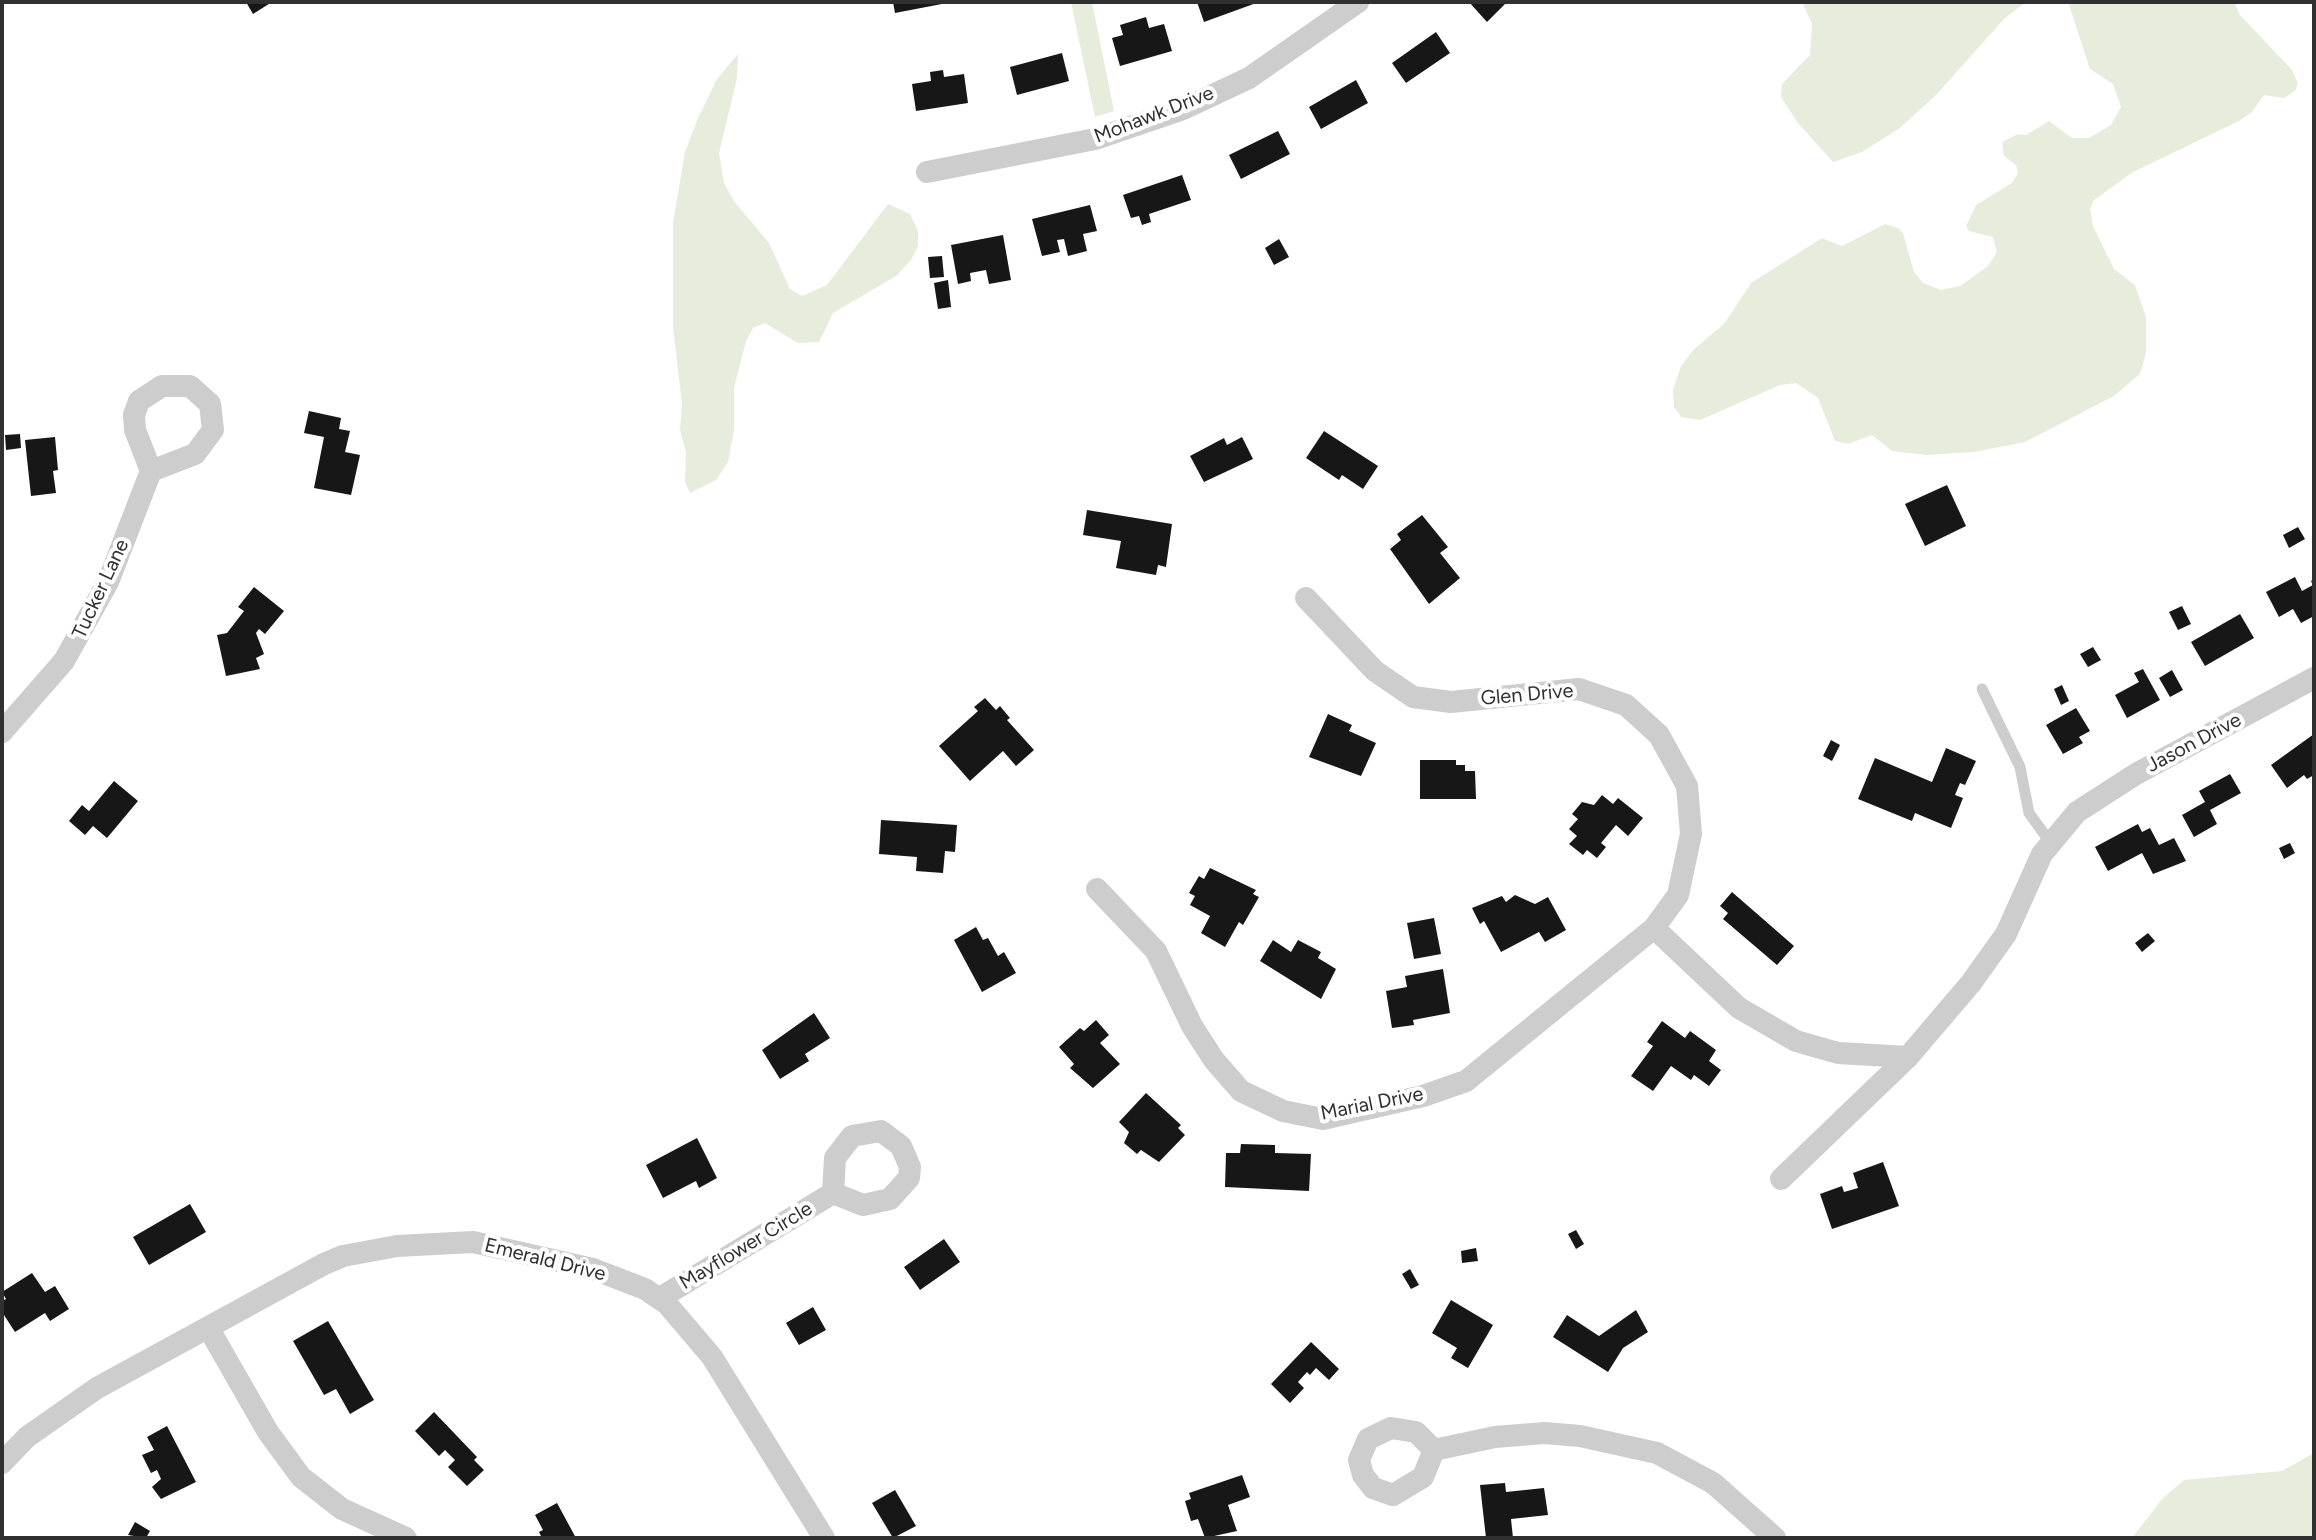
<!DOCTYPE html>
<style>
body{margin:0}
#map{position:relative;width:2316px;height:1540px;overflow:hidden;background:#fff;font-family:Figtree,sans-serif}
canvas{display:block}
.frame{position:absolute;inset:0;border:4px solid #303030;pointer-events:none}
</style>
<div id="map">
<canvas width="2316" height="1540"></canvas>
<div class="frame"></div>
</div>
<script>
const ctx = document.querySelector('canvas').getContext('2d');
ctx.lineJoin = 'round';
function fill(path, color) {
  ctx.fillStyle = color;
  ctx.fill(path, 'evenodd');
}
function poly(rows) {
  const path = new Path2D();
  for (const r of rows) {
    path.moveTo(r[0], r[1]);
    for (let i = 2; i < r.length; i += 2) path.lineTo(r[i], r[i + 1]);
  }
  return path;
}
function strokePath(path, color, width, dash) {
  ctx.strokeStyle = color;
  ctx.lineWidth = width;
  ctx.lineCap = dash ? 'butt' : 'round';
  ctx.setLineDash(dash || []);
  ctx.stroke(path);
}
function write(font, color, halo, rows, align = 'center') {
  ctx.font = font + ' Figtree,sans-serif';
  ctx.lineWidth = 8;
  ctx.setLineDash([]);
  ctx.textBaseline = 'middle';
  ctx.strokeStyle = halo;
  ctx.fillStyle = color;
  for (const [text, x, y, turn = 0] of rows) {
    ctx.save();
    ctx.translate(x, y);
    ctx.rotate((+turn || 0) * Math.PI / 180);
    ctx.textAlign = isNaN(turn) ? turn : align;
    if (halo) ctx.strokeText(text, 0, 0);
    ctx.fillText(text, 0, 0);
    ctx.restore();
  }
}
fill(poly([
 [1071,2,1092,2,1114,111,1095,117],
 [1802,2,2026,2,2004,19,1937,94,1900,128,1862,152,1833,162,1798,123,1781,97,1782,84,1810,55,1812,24],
 [2068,2,2234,2,2240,15,2292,70,2298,83,2295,91,2284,98,2264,95,2252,112,2239,121,2133,172,2094,200,2090,209,2093,226,2114,269,2135,285,2146,317,2146,353,2140,374,2114,396,2025,442,1974,452,1927,455,1892,451,1872,435,1848,444,1835,441,1818,398,1796,383,1780,385,1700,420,1681,417,1674,407,1673,390,1681,366,1694,349,1724,324,1751,283,1822,238,1842,246,1885,224,1898,228,1903,233,1914,272,1923,283,1941,290,1960,286,1988,266,1997,252,1993,237,1969,231,1966,226,1976,205,2012,183,2018,173,2016,165,2004,156,2002,142,2018,134,2026,135,2049,121,2072,138,2089,138,2111,125,2121,107,2113,84,2090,69],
 [738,54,737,78,719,153,724,183,734,201,769,243,790,289,802,296,827,285,888,204,910,214,918,231,918,246,911,260,896,276,833,313,819,342,798,343,765,323,753,328,746,341,734,388,734,430,728,462,716,480,690,493,685,482,686,452,680,430,682,404,673,327,673,223,685,152,698,118,717,79],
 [2314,1453,2314,1538,2132,1538,2162,1499,2184,1480,2282,1471]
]), '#e6eddd');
fill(poly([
 [246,2,272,2,253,14],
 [893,2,947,2,947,3,895,13],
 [1197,2,1259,2,1204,22],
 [1469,2,1507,2,1487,22],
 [1146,17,1149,28,1164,24,1172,51,1120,66,1112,38,1123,35,1120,25],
 [1436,32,1450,53,1406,83,1392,63],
 [1062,53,1069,81,1017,95,1010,67],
 [943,70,944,77,964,74,968,103,916,111,912,84,931,81,930,72],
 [1356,80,1368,103,1321,129,1309,107],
 [1278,131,1290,154,1241,179,1229,155],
 [1182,175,1191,200,1149,214,1151,222,1142,225,1139,216,1131,218,1123,195],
 [1090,205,1097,231,1083,234,1087,251,1068,256,1064,239,1057,240,1060,252,1042,256,1032,219],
 [1003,235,1011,280,989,284,986,270,970,273,971,281,958,284,951,245],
 [1279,239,1289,257,1274,265,1265,248],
 [942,256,944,277,930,278,928,257],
 [948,280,951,307,938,309,934,283],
 [309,411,341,418,339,429,350,431,345,452,360,455,351,495,314,488,324,437,304,433],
 [1324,431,1378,466,1363,489,1342,475,1339,480,1306,458],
 [20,434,21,448,6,450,5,435],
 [55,437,58,470,53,471,56,493,31,496,25,440],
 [1242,437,1253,459,1204,482,1190,456,1224,438,1227,445],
 [1947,485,1966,526,1925,546,1905,504],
 [1087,510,1172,524,1166,567,1158,565,1156,575,1116,568,1121,541,1083,535],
 [1422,515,1448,547,1440,553,1460,578,1429,604,1390,549,1401,540,1397,534],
 [2298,527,2305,539,2289,548,2283,535],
 [2295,577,2302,591,2313,585,2311,581,2314,579,2314,616,2301,623,2293,609,2279,617,2266,592],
 [254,587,284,611,265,634,259,629,256,633,264,654,256,658,260,669,226,676,217,635,227,633,244,611,238,607],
 [2182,606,2191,624,2178,630,2169,612],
 [2240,614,2254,638,2205,666,2191,642],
 [2093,647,2101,660,2088,667,2080,654],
 [2143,669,2160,700,2127,718,2115,695,2139,682,2134,673],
 [2172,670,2183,690,2170,697,2159,678],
 [2062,685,2069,701,2061,705,2054,689],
 [985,698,996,710,1000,706,1010,718,1007,720,1034,750,1016,766,1003,751,970,781,939,746,978,711,974,707],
 [2076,708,2090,731,2079,737,2083,743,2063,754,2046,725],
 [1328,714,1352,725,1349,731,1376,743,1361,776,1309,757],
 [2314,734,2314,775,2307,779,2304,775,2287,788,2271,765],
 [1831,740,1840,745,1832,761,1823,756],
 [1946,748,1976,761,1965,785,1960,783,1955,795,1963,798,1951,828,1915,813,1912,821,1858,799,1875,758,1932,782],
 [1420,760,1456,760,1456,765,1465,765,1465,771,1475,771,1476,799,1420,799],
 [2230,774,2241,793,2210,810,2217,824,2194,837,2182,815,2205,802,2199,791],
 [114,781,138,801,107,838,93,826,85,835,69,821,82,805,89,811],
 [1602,795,1613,804,1618,798,1643,818,1628,836,1616,825,1601,843,1606,847,1597,858,1587,850,1583,855,1569,844,1577,836,1569,829,1578,819,1572,814,1582,802,1594,805],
 [881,820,957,825,955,852,945,851,943,873,916,871,917,857,879,854],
 [2138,824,2142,832,2150,828,2159,845,2174,838,2186,861,2153,874,2142,853,2108,871,2095,847],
 [2290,843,2295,853,2284,859,2279,848],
 [1210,868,1256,890,1253,894,1259,897,1243,925,1239,922,1225,947,1201,933,1210,916,1190,905,1195,896,1189,893,1199,876,1204,879],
 [1732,892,1794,946,1777,965,1723,919,1728,913,1720,906],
 [1515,895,1535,904,1548,897,1566,930,1545,942,1539,932,1501,952,1484,921,1480,924,1472,908,1502,896,1506,902],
 [1434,918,1441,954,1414,959,1407,923],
 [976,927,983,940,988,938,998,956,1004,952,1016,973,982,992,954,940],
 [2148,933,2155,941,2142,952,2135,943],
 [1273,940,1291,952,1298,940,1321,952,1318,958,1336,969,1321,999,1260,961],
 [1443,969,1450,1013,1413,1020,1414,1025,1392,1028,1386,991,1407,987,1405,976],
 [814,1013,830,1038,805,1054,809,1061,780,1079,762,1050],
 [1096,1020,1109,1035,1100,1043,1120,1064,1093,1088,1070,1068,1074,1064,1059,1047,1080,1028,1084,1031],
 [1662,1021,1685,1038,1690,1031,1716,1050,1709,1061,1721,1070,1709,1086,1694,1075,1691,1080,1671,1066,1653,1091,1631,1076,1653,1046,1647,1042],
 [1146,1093,1181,1125,1178,1128,1185,1135,1159,1162,1141,1150,1137,1154,1124,1143,1129,1132,1119,1122],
 [697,1138,717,1178,699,1188,696,1181,663,1198,646,1165],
 [1241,1144,1275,1145,1275,1153,1311,1154,1309,1191,1225,1187,1226,1153,1240,1153],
 [1883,1162,1899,1206,1832,1229,1820,1194,1842,1186,1844,1192,1858,1188,1853,1173],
 [190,1204,206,1232,149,1265,133,1237],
 [1576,1230,1584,1244,1576,1249,1568,1234],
 [944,1239,960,1262,920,1290,904,1267],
 [1476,1248,1478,1261,1462,1263,1461,1251],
 [1410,1269,1419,1285,1411,1289,1402,1274],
 [32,1273,45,1292,55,1286,69,1309,50,1321,45,1313,15,1332,2,1312,2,1301,6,1299,2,1292],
 [1451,1300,1493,1325,1468,1368,1451,1358,1457,1348,1432,1333],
 [813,1307,826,1330,799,1345,786,1323],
 [1636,1310,1648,1332,1623,1348,1608,1372,1553,1337,1567,1315,1599,1336],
 [328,1321,374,1400,350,1414,336,1389,324,1395,293,1341],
 [1311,1342,1339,1369,1329,1380,1316,1368,1310,1375,1307,1372,1298,1382,1304,1388,1290,1403,1271,1384],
 [434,1412,477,1457,474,1460,484,1470,467,1486,448,1467,455,1460,445,1450,439,1456,415,1431],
 [167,1426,196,1482,161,1499,152,1487,161,1479,157,1470,151,1473,142,1455,154,1450,147,1437],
 [1242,1475,1250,1497,1228,1505,1237,1531,1205,1538,1198,1519,1191,1521,1185,1501,1191,1499,1189,1493],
 [1505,1483,1506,1492,1544,1488,1548,1515,1511,1519,1513,1538,1486,1538,1480,1485],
 [895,1490,916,1526,893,1538,872,1503],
 [557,1503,576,1538,542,1538,539,1532,543,1530,535,1515],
 [135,1522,150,1531,146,1538,128,1535]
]), '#171717');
strokePath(poly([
 [1982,689,2020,767,2029,813,2050,842]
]), '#cdcdcd', 11);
strokePath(poly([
 [927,172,1095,139,1183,109,1249,78,1358,2],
 [2,732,64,661,108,582,151,471,135,430,134,415,139,401,162,386,190,386,210,404,213,430,195,454,151,471],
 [1097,889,1156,951,1192,1026,1214,1060,1241,1091,1283,1111,1323,1119,1423,1096,1466,1081,1654,928,1678,895,1691,834,1687,786,1659,735,1626,705,1579,689,1451,702,1413,697,1375,671,1306,598],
 [1654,928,1739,1008,1796,1041,1838,1053,1908,1057],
 [1781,1179,1908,1057,1971,983,2006,934,2042,854,2077,812,2136,774,2314,678],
 [660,1298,833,1193,835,1158,852,1136,881,1131,901,1146,910,1167,909,1178,890,1199,863,1205,833,1193],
 [209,1329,268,1432,301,1477,342,1509,406,1538],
 [1391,1428,1416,1432,1434,1450,1423,1477,1393,1495,1373,1488,1363,1475,1359,1460,1368,1439,1391,1428],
 [1434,1450,1495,1437,1545,1433,1580,1436,1657,1453,1713,1483,1775,1538],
 [2,1463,27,1437,97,1388,324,1264,343,1256,397,1246,473,1242,593,1269,645,1289,667,1304,712,1357,824,1538]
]), '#cdcdcd', 22);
write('20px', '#303030', '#fff', [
 ["Mohawk Drive",1154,115,-21],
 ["Tucker Lane",101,589,-65],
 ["Glen Drive",1527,695,-5],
 ["Jason Drive",2194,743,-28],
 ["Marial Drive",1372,1104,-11],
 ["Mayflower Circle",746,1246,-31],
 ["Emerald Drive",545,1260,14]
]);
</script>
